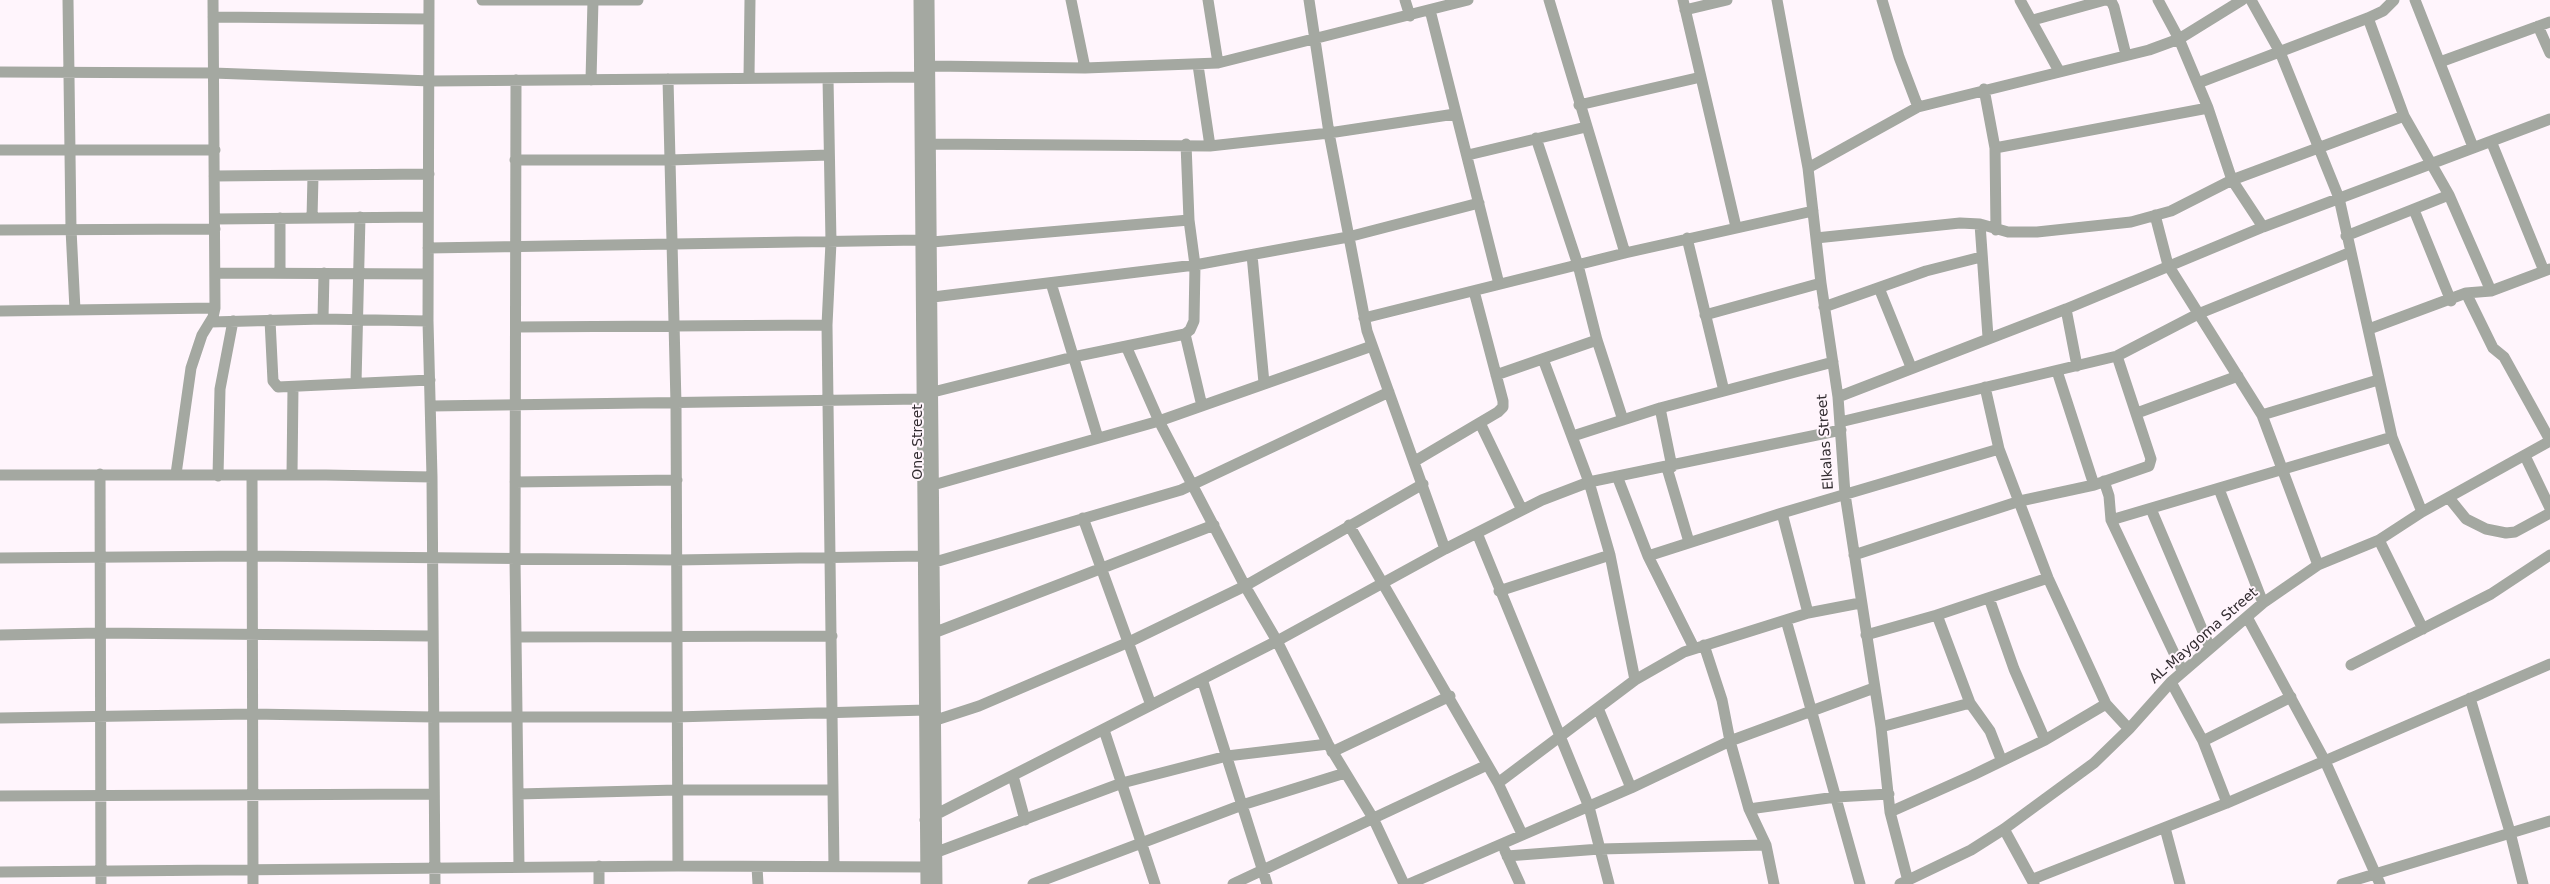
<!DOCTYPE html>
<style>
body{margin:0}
canvas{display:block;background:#fff5fc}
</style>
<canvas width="2550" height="884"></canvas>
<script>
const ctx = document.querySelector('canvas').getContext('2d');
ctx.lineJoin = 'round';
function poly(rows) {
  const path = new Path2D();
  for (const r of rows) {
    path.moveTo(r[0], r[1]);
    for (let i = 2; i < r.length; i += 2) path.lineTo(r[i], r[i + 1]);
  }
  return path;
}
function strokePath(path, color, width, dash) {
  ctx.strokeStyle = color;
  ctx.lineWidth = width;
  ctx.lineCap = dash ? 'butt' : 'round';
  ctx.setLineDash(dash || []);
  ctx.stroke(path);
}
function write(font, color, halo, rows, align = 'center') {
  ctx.font = font + ' "DejaVu Sans",sans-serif';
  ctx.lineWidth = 4;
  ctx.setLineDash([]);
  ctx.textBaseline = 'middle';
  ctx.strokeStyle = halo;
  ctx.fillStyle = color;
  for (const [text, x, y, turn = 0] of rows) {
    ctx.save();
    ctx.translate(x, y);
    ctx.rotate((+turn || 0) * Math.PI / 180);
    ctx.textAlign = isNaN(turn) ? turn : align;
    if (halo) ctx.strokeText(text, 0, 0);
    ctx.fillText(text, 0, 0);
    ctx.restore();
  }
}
strokePath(poly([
 [68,0,71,229,75,310],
 [429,0,428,321,432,477,435,884],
 [482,0,638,0],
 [919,0,926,884],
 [929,0,937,884],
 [1071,0,1085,68],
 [1208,0,1218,63],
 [1309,0,1329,133,1367,331,1445,549],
 [1405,0,1410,16],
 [1549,0,1625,253],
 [1683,0,1736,227],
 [1777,0,1808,168,1821,283,1838,397,1845,494,1881,727,1890,812,1908,881],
 [1882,0,1899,57,1918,107],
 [2020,0,2059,71],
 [2106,0,2111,1,2114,7,2126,55],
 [2158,0,2179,39,2208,108,2232,180,2263,227],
 [2251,0,2280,52,2339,198,2392,437,2422,512],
 [2415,0,2473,147],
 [1430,10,1499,284],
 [1685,10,1727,0],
 [213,17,429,19],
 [2368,18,2404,116,2449,195,2491,291],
 [2033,20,2105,0],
 [2538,26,2550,53],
 [2440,62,2550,22],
 [1198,65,1210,146],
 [931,66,1085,68,1218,63,1468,0],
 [0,72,213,73,431,81,919,77],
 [749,77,750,0],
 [828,78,831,242,827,325,834,866],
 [668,79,676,404,678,866],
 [516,80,515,559,519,867],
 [591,80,593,0],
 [2198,83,2368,18,2383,11,2394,0],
 [1984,89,1995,148,1996,230],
 [1579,105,1701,77],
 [1536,138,1578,265,1597,340,1623,420],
 [2491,141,2544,271],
 [931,144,1210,146,1329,133,1455,114],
 [1186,144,1189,220,1195,265,1194,321,1190,330,1185,334,1202,406],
 [1995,148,2208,108],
 [0,150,215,150],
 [1468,155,1586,127],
 [515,160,670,160,829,155],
 [1808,168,1918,107,2149,50,2179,39,2242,0],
 [214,176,429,174],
 [2414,210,2451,301],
 [2155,215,2168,265,2262,415,2318,565],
 [280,218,280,273],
 [312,218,313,176],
 [215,219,428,217],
 [1980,224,2008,232,2037,232,2131,222,2171,211,2232,180,2404,116],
 [0,230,215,229],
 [2346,236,2449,195],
 [1687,238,1724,391],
 [1816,238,1960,223,1980,224,1988,337],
 [932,242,1189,220],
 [428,248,919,240],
 [1252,255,1264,383],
 [215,273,428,274],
 [1051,283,1098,438],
 [1879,288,1911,367],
 [2466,293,2493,348,2504,357,2550,440],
 [933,297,1195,265,1348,237,1479,203],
 [1824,307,1926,271,1981,257],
 [2066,309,2077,366],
 [0,311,215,308],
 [1705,315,1821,283],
 [1364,318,1625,253,1813,211],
 [323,319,324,273],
 [270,320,273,381,278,387,430,380],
 [211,322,323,319,428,321],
 [517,327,827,325],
 [2369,329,2466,293,2491,291,2550,269],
 [1126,346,1159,421,1245,586,1277,641,1328,744,1373,818,1404,884],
 [1543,359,1589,482,1610,555,1635,680],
 [2057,371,2094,485],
 [1496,375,1597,340],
 [356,383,360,217],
 [1985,387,1999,449,2048,578,2106,704,2129,729],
 [933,392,1073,357,1185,334],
 [1838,397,2066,309,2263,227,2550,119],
 [431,406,921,399],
 [1660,408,1672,467],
 [2137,413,2238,376],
 [2262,415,2378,380],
 [1840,422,2117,356,2198,314,2351,252],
 [1480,423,1522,510],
 [1573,436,1660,408,1833,362],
 [2525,456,2550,508],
 [1415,461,1498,412,1503,407,1503,401,1474,291],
 [1667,468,1689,542],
 [100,474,101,884],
 [176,474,191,368,202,335,213,317,215,308,213,0],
 [0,475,326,475,432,477],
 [252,475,253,884],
 [292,475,293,387],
 [218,476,220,389,233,321],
 [1617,476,1648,556,1694,648],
 [2104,481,2109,496,2111,520,2183,672],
 [515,482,677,480],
 [933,485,1159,421,1372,346],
 [2219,489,2263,603],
 [2449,498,2466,519,2486,529,2506,533,2515,532,2550,513],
 [2151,509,2210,648],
 [1782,513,1808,613],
 [1083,518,1151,705],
 [2111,520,2392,437],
 [1349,525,1498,783,1522,834],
 [1477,533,1589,807,1609,884],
 [2379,540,2423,629],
 [1854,555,2020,501,2094,485,2149,466,2151,459,2117,356],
 [1648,556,1782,513,1999,449],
 [0,558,252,556,676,560,923,556],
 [935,562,1181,490,1389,392],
 [1499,591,1610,555],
 [1989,598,2014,669,2045,740],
 [1937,615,1970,703,1990,731,2001,759],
 [2247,617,2325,761,2380,884],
 [1786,620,1860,884],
 [936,632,1214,525],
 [0,635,99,633,432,636],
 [1866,635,1937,615,2048,578],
 [517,637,832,636],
 [1704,645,1722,700,1730,741,1749,809,1766,845,1774,884],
 [2351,665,2491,594,2550,555],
 [1202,679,1267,884],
 [2171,682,2203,741,2227,803],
 [2470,698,2510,832,2523,884],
 [1598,708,1631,788],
 [0,718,251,714,434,717,675,717,926,710],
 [936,720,979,706,1129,642,1245,586,1423,484],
 [1881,727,1970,703],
 [1104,730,1155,884],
 [2203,741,2291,697],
 [1332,752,1450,696],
 [1013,776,1025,820],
 [1498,783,1635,680,1684,652,1808,613,1860,603],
 [518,794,677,790,833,790],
 [0,796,434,794],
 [1749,809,1836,797,1889,794],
 [1890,812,1973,775,2045,740,2106,704],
 [925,820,1277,641,1445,549,1542,500,1589,482,1841,430],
 [2165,828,2180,884],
 [2004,829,2034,884],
 [1505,851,1520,884],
 [937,852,1122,783,1227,756,1328,744],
 [1507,856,1600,849,1766,845],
 [599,866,599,884],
 [757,867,758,884],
 [0,872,678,866,926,867],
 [2033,879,2227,803,2550,664],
 [1033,884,1242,805,1345,773],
 [1233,884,1487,765],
 [1409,884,1631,788,1730,741,1874,688],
 [1900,884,1971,850,2004,829,2094,763,2129,729,2171,682,2263,603,2318,565,2379,540,2422,512,2550,441],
 [2342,884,2550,821]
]), '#a4a8a1', 11);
write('14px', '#312b2f', '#fff5fc', [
 ["One Street",918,442,-90],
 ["Elkalas Street",1826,442,-94],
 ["AL-Maygoma Street",2204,636,-41]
]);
</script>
